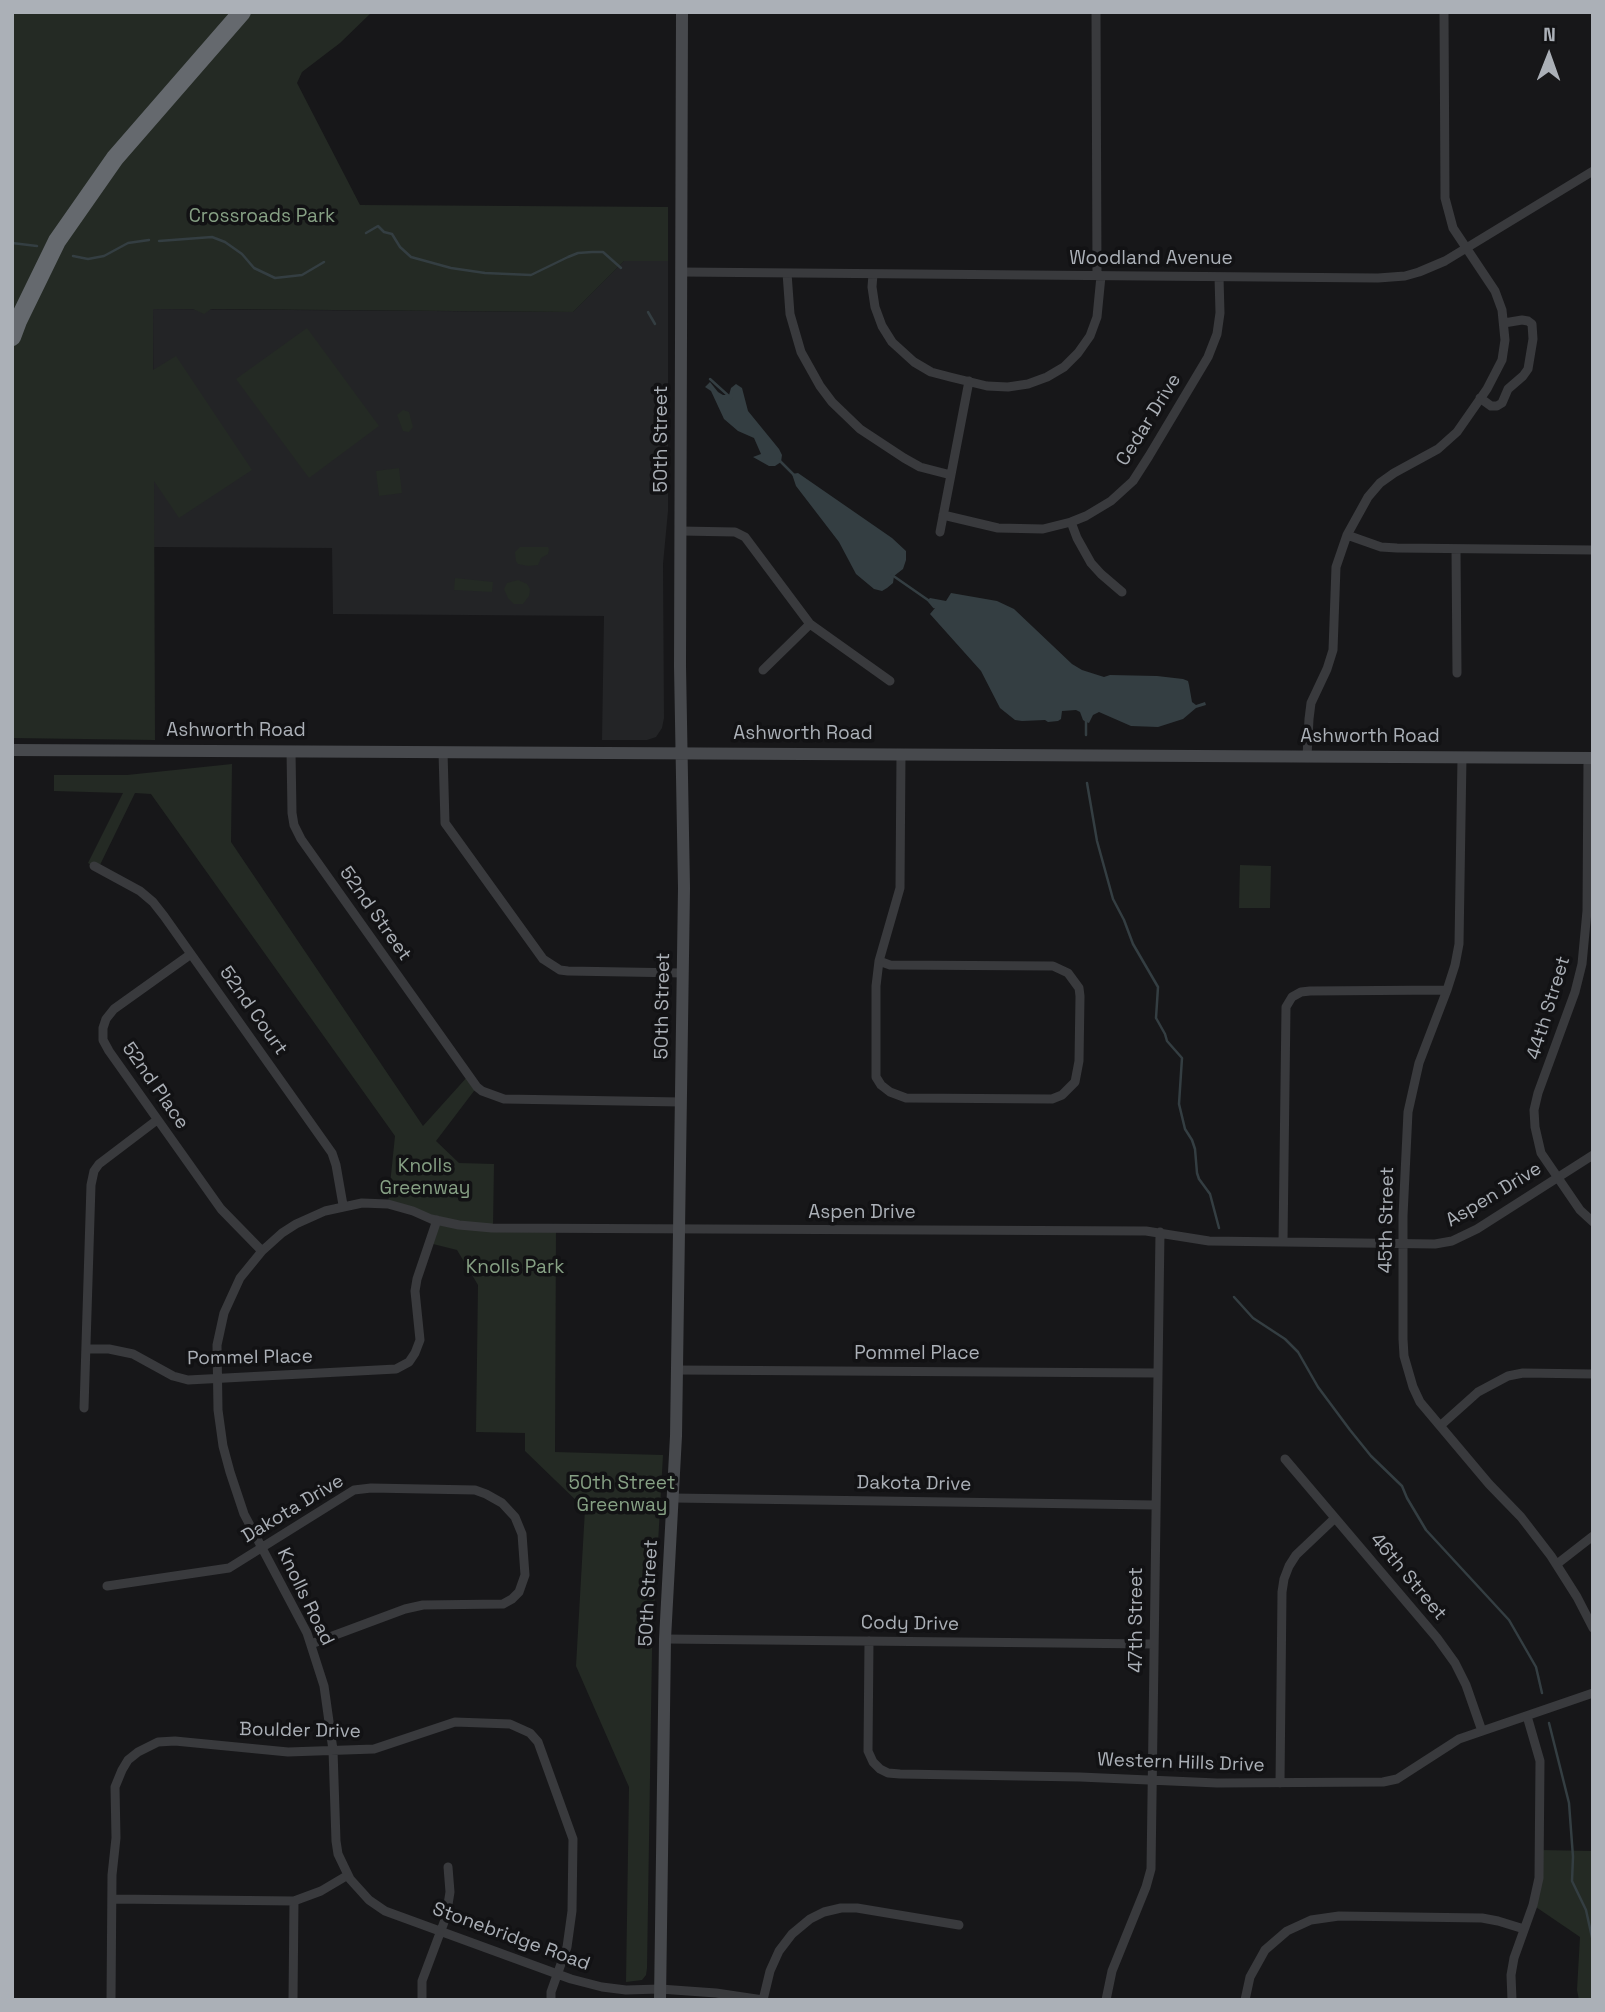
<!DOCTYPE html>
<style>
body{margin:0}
#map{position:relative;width:1605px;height:2012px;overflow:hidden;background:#171719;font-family:"Space Grotesk",sans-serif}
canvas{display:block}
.frame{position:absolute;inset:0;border:14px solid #abb0b7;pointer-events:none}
.north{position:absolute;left:1514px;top:21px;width:70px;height:70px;-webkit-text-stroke:5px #121214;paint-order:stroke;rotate:1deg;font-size:19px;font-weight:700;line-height:28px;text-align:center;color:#abb0b7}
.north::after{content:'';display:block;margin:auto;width:24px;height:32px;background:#abb0b7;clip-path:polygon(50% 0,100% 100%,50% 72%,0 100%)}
</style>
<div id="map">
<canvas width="1605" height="2012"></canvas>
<div class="frame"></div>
<div class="north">N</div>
</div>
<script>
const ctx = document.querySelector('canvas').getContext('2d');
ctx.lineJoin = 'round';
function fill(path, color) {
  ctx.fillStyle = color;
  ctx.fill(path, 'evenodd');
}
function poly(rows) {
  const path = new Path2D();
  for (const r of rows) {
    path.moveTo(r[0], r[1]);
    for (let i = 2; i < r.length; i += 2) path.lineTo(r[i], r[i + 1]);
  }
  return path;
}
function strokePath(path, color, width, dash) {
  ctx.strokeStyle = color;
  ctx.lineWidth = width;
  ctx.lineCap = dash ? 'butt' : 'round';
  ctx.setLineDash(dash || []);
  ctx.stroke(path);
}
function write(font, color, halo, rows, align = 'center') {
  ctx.font = font + ' "Space Grotesk",sans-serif';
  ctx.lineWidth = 7;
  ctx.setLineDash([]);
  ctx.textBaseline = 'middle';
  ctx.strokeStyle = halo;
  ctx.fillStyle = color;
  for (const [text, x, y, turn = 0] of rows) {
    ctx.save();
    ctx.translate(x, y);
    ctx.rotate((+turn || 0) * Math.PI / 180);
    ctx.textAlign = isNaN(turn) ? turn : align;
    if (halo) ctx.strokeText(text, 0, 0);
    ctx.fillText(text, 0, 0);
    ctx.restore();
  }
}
fill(poly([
 [624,261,668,261,668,511,663,564,664,718,662,728,656,737,647,740,602,740,604,616,333,614,332,548,154,547,153,309,573,312]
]), '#232426');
fill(poly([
 [12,12,235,12,160,97,12,320],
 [248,12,372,12,340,43,302,72,297,83,360,205,668,207,668,261,624,261,573,312,211,309,204,314,193,309,153,309,153,370,176,356,252,470,179,518,154,481,155,740,12,738,12,350,41,281,100,188],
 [307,328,379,426,309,478,236,379],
 [403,410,409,412,413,427,409,432,403,431,397,415],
 [399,468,402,493,379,496,376,471],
 [520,547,548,547,549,550,548,554,541,558,538,565,528,566,518,564,516,561,515,552],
 [455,578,493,582,492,592,454,590],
 [518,580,527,584,530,589,529,596,523,604,514,604,508,598,504,589,507,583],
 [232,764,231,842,423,1126,468,1076,477,1087,436,1141,459,1163,494,1164,493,1227,556,1228,555,1452,663,1455,652,1650,647,1968,646,1975,642,1980,626,1982,629,1787,576,1666,585,1509,525,1451,525,1433,476,1432,478,1285,457,1250,429,1243,437,1220,388,1204,395,1136,151,794,135,793,98,869,88,863,123,793,54,791,54,775,127,775],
 [1240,865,1271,866,1270,908,1239,908],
 [1539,1850,1593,1851,1593,2000,1579,2000,1577,1990,1580,1937,1533,1905]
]), '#242a24');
fill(poly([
 [710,382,718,392,723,395,729,395,731,388,736,384,742,388,748,411,779,449,782,455,781,462,775,466,769,466,753,457,761,454,754,438,738,431,724,419,711,391,705,387],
 [798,473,892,538,906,551,906,560,903,569,894,576,893,583,887,588,882,591,874,589,856,574,839,542,796,486,792,474],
 [951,593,997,601,1014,609,1072,664,1082,670,1104,677,1110,675,1157,676,1183,679,1188,681,1189,685,1192,702,1196,705,1205,702,1206,705,1196,708,1183,719,1158,727,1131,726,1099,712,1093,715,1089,723,1086,722,1083,720,1080,712,1076,710,1062,711,1061,719,1058,721,1048,722,1045,720,1022,721,1015,720,1000,708,981,671,930,614,935,608,928,600,930,598,946,601]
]), '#343e42');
strokePath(poly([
 [366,233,378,226,384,232,392,234,400,247,411,257,451,268,485,273,531,275,568,257,578,253,592,252,603,252,621,268],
 [159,241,212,237,225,242,242,254,254,268,275,278,302,275,324,262],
 [12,243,37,246],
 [73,256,88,259,104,256,128,243,149,240],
 [648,312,655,324],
 [710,379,731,398],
 [779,460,794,475],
 [892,575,928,600,934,607],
 [1086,735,1086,720],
 [1087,783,1097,841,1113,899,1124,920,1133,944,1158,987,1156,1018,1165,1034,1167,1041,1182,1058,1179,1104,1185,1129,1192,1140,1195,1149,1197,1173,1199,1179,1210,1194,1219,1228],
 [1234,1297,1253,1318,1285,1339,1298,1352,1318,1387,1350,1430,1371,1456,1402,1486,1407,1498,1426,1530,1509,1620,1536,1667,1542,1693],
 [1549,1723,1569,1803,1573,1857,1572,1881,1586,1910,1593,1942]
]), '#343e42', 2.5);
strokePath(poly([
 [1096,12,1097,276],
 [681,272,1378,278,1405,276,1419,272,1445,261,1593,171],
 [787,273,790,314,801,352,820,386,832,402,860,429,904,458,920,467,951,475],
 [873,274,872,287,875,307,882,326,892,342,914,362,931,372,950,377,987,386,1008,387,1028,384,1047,377,1064,367,1078,353,1090,336,1097,317,1101,276],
 [1480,398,1491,406,1497,406,1502,403,1508,389,1523,376,1528,369,1533,339,1532,324,1528,321,1522,320,1504,323],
 [943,515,998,528,1043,529,1071,522,1086,516,1111,501,1133,481,1149,456,1208,357,1217,334,1220,313,1219,277],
 [1071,522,1077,538,1091,563,1101,574,1122,592],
 [681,531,735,532,745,537,810,624,890,681],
 [940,532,969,381],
 [1347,535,1381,547,1397,548,1593,550],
 [1456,549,1457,673],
 [763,670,810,624],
 [291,751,292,813,294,825,301,839,477,1087,482,1091,504,1099,681,1102],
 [443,752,445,823,543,959,560,970,568,971,683,973],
 [1307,756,1309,719,1311,703,1327,669,1333,650,1336,567,1347,535,1368,497,1380,483,1394,473,1438,449,1457,432,1487,389,1502,360,1505,340,1502,310,1495,291,1453,228,1445,198,1444,12],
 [1462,757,1459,944,1455,965,1447,990,1419,1063,1408,1112,1403,1216,1403,1339,1404,1356,1413,1387,1420,1402,1489,1484,1521,1517,1551,1556,1577,1597,1593,1628],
 [1588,758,1587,911,1582,964,1575,992,1538,1093,1534,1110,1535,1127,1541,1153,1580,1210,1593,1222],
 [94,866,140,891,153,902,164,916,332,1153,336,1165,343,1205],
 [191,954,114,1009,106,1019,103,1028,103,1040,109,1051,221,1209,262,1251],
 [879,961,890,965,1053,966,1068,973,1079,988,1080,996,1079,1061,1075,1082,1062,1095,1052,1099,906,1098,890,1092,881,1085,876,1077,876,986,879,961,900,888,901,754],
 [1283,1242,1286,1007,1292,997,1301,992,1310,991,1447,990],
 [86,1349,109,1349,133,1354,173,1376,188,1380,396,1369,409,1362,415,1353,420,1340,415,1291,417,1279,437,1220],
 [677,1370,1157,1373],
 [84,1408,91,1185,94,1171,99,1164,157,1120],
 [1440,1426,1478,1392,1508,1376,1523,1373,1593,1374],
 [1285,1459,1437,1638,1455,1663,1466,1685,1482,1731],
 [673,1498,1155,1505],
 [1557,1564,1593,1536],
 [107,1586,229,1568,354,1490,371,1488,475,1490,486,1494,502,1503,515,1517,522,1534,525,1575,519,1592,512,1599,503,1604,423,1605,405,1609,311,1644],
 [665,1639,1154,1644],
 [869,1641,868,1751,873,1762,880,1769,888,1773,900,1774,1080,1777,1217,1783,1383,1782,1397,1779,1459,1739,1593,1693],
 [1280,1783,1282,1592,1284,1579,1289,1566,1296,1555,1335,1518],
 [112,1899,294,1901,321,1891,348,1875],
 [111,2000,112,1875,116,1838,115,1787,122,1770,128,1760,138,1752,158,1742,175,1741,288,1752,374,1749,455,1722,510,1724,530,1733,538,1742,573,1839,572,1911,567,1947,551,1992,551,2000],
 [293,2000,294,1901],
 [422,2000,422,1981,446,1917,450,1892,448,1867],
 [763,2000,716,1993,660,1989,626,1990,602,1987,571,1979,385,1911,369,1900,350,1879,338,1854,336,1841,333,1750,324,1686,307,1633,244,1514,230,1472,223,1446,218,1410,217,1345,224,1313,240,1278,262,1251,282,1233,296,1224,325,1211,362,1203,388,1204,413,1211,431,1219,459,1225,492,1228,1146,1231,1209,1241,1435,1244,1452,1241,1477,1229,1593,1155],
 [763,2000,770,1971,779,1951,792,1934,810,1919,824,1912,841,1908,857,1908,959,1925],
 [1106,2000,1112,1971,1146,1887,1151,1869,1160,1232],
 [1245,2000,1250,1977,1265,1950,1287,1931,1311,1920,1339,1916,1482,1918,1498,1921,1524,1929],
 [1512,2000,1511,1975,1514,1958,1533,1905,1539,1878,1540,1761,1527,1716]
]), '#393a3d', 9);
strokePath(poly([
 [12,750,1593,758],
 [660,2000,665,1639,676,1436,684,888,680,666,682,12]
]), '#47494d', 12);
strokePath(poly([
 [12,337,18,321,57,241,115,158,242,12]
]), '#65696e', 18);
write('19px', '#86a084', '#121214', [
 ["Crossroads Park",262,217],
 ["Knolls",425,1167],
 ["Greenway",425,1189],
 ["Knolls Park",515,1268],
 ["50th Street",622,1484],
 ["Greenway",622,1506]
]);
write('19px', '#abb0b7', '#121214', [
 ["Woodland Avenue",1151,259],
 ["Cedar Drive",1149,420,-58],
 ["50th Street",662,439,-90],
 ["Ashworth Road",236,731],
 ["Ashworth Road",803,734],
 ["Ashworth Road",1370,737],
 ["52nd Street",375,914,55],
 ["50th Street",663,1006,-89],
 ["44th Street",1549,1008,-73],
 ["52nd Court",253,1011,55],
 ["52nd Place",155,1086,55],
 ["Aspen Drive",1494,1195,-31],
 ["Aspen Drive",862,1213],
 ["45th Street",1387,1220,-89],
 ["Pommel Place",917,1354],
 ["Pommel Place",250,1358,-1],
 ["Dakota Drive",914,1484,1],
 ["Dakota Drive",293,1509,-31],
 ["46th Street",1408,1577,50],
 ["50th Street",649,1593,-87],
 ["Knolls Road",305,1597,64],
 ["47th Street",1137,1620,-90],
 ["Cody Drive",910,1624,1],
 ["Boulder Drive",300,1731,1],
 ["Western Hills Drive",1181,1763,2],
 ["Stonebridge Road",511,1937,20]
]);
</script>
